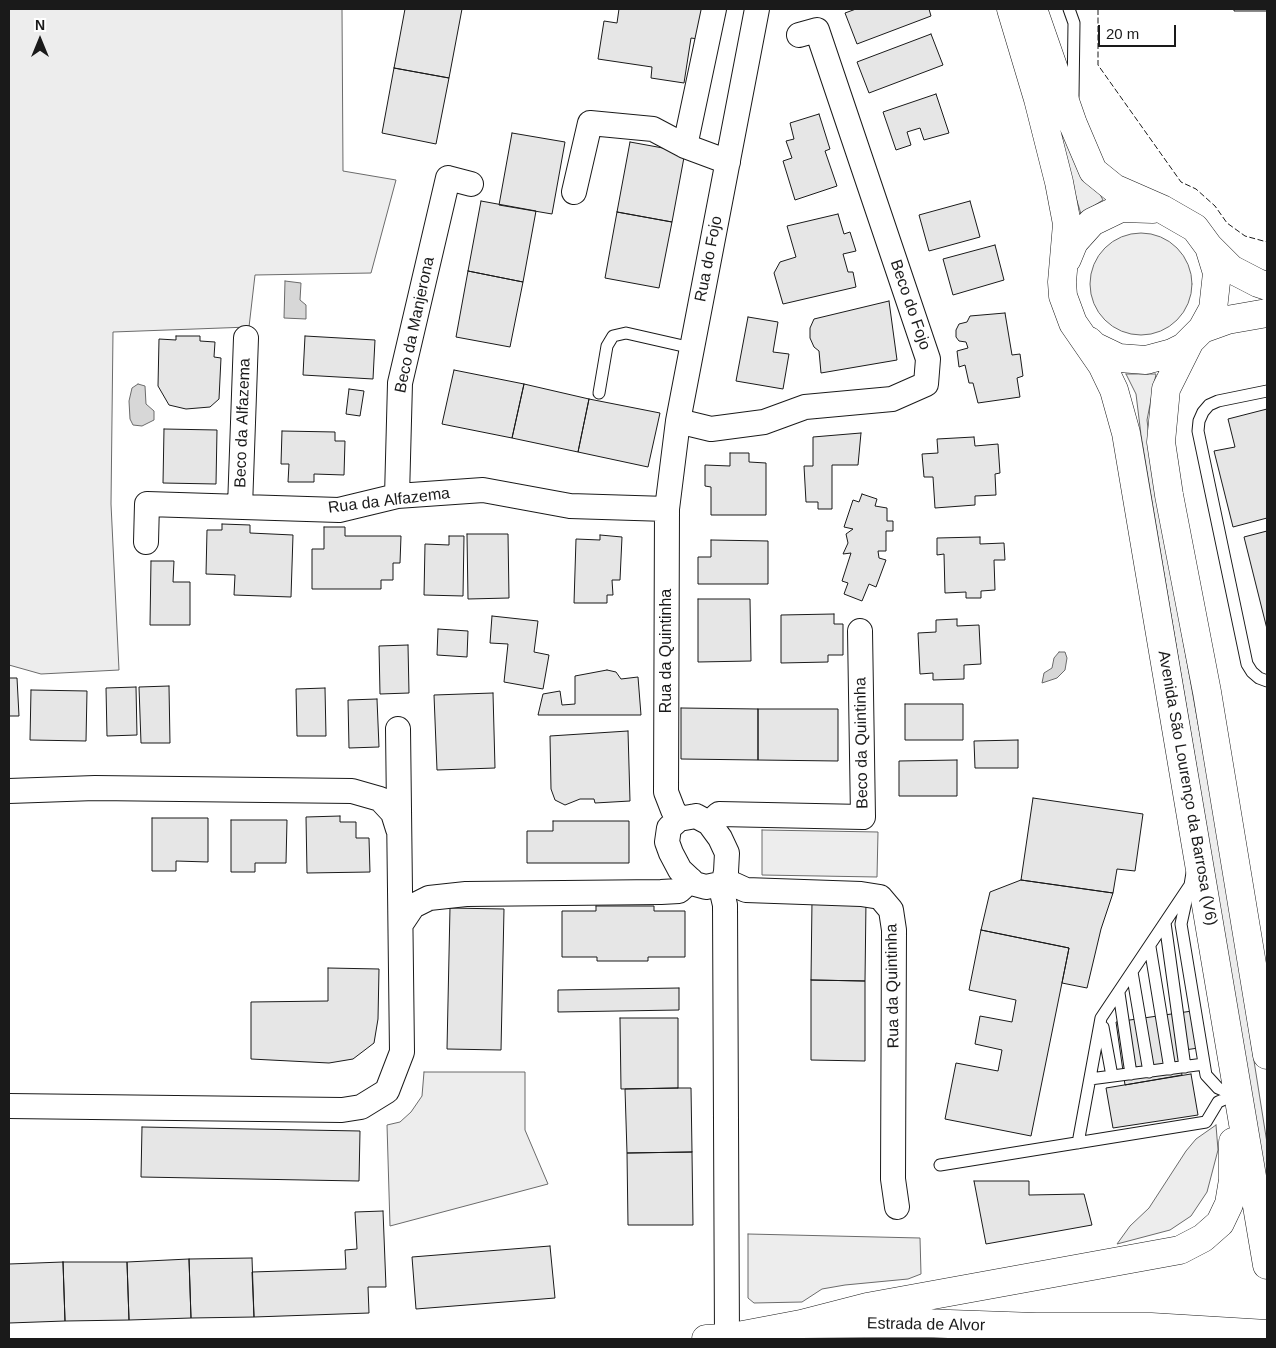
<!DOCTYPE html>
<meta charset="utf-8">
<style>
body{margin:0}
#map{position:relative;width:1276px;height:1348px;overflow:hidden;background:#fff;font-family:Arial,sans-serif}
canvas{display:block}
.frame{position:absolute;inset:0;border:10px solid #1a1a1a;pointer-events:none}
.north{position:absolute;left:15px;top:15px;width:50px;height:50px;-webkit-text-stroke:4px #fff;paint-order:stroke;rotate:0deg;font-size:14px;font-weight:700;line-height:20px;text-align:center;color:#1a1a1a}
.north::after{content:'';display:block;margin:auto;width:18px;height:22px;background:#1a1a1a;clip-path:polygon(50% 0,100% 100%,50% 72%,0 100%)}
.scale{position:absolute;left:1098px;top:25px;width:78px;height:22px;box-sizing:border-box;border:2px solid #1a1a1a;border-top:0;padding-left:6px;font-size:15px;line-height:18px;white-space:nowrap;color:#1a1a1a;-webkit-text-stroke:4px #fff;paint-order:stroke}
</style>
<div id="map">
<canvas width="1276" height="1348"></canvas>
<div class="frame"></div>
<div class="north">N</div>
<div class="scale">20 m</div>
</div>
<script>
const ctx = document.querySelector('canvas').getContext('2d');
ctx.lineJoin = 'round';
function fill(path, color) {
  ctx.fillStyle = color;
  ctx.fill(path, 'evenodd');
}
function poly(rows) {
  const path = new Path2D();
  for (const r of rows) {
    if (r.length === 3) {
      path.moveTo(r[0] + r[2], r[1]);
      path.arc(r[0], r[1], r[2], 0, 2 * Math.PI);
      continue;
    }
    path.moveTo(r[0], r[1]);
    for (let i = 2; i < r.length; i += 2) path.lineTo(r[i], r[i + 1]);
  }
  return path;
}
function strokePath(path, color, width, dash) {
  ctx.strokeStyle = color;
  ctx.lineWidth = width;
  ctx.lineCap = dash ? 'butt' : 'round';
  ctx.setLineDash(dash || []);
  ctx.stroke(path);
}
function write(font, color, halo, rows, align = 'center') {
  ctx.font = font + ' Arial,sans-serif';
  ctx.lineWidth = 4;
  ctx.setLineDash([]);
  ctx.textBaseline = 'middle';
  ctx.strokeStyle = halo;
  ctx.fillStyle = color;
  for (const [text, x, y, turn = 0] of rows) {
    ctx.save();
    ctx.translate(x, y);
    ctx.rotate((+turn || 0) * Math.PI / 180);
    ctx.textAlign = isNaN(turn) ? turn : align;
    if (halo) ctx.strokeText(text, 0, 0);
    ctx.fillText(text, 0, 0);
    ctx.restore();
  }
}
const built = poly([
 [9,9,342,9,343,171,396,180,371,273,255,275,249,327,113,332,111,504,119,670,41,674,9,665,9,9],
 [1049,109,1057,113,1103,200,1081,214,1049,109],
 [1141,284,51],
 [1126,374,1156,374,1147,420,1154,478,1220,846,1267,1143,1267,1190,1141,435,1136,394,1126,374],
 [762,830,878,832,877,877,762,875,762,830],
 [424,1072,525,1072,525,1130,548,1184,390,1226,387,1125,400,1122,411,1112,422,1096,424,1072],
 [1216,1125,1218,1150,1207,1192,1191,1216,1170,1230,1117,1244,1130,1226,1149,1208,1186,1151,1196,1139,1216,1125],
 [748,1234,920,1238,921,1274,908,1279,845,1285,822,1289,802,1302,754,1303,748,1298,748,1234]
]);
fill(built, '#ededed');
strokePath(built, '#6a6a6a', 1);
const water = poly([
 [285,281,301,283,300,300,306,305,306,319,284,318,285,281],
 [138,384,145,386,146,404,154,411,154,420,142,426,133,425,130,419,129,401,132,388,138,384],
 [1059,652,1065,652,1067,658,1065,670,1057,678,1042,683,1044,673,1052,668,1054,658,1059,652]
]);
fill(water, '#d7d7d7');
strokePath(water, '#6a6a6a', 1);
const building = poly([
 [405,9,462,9,449,78,394,68,405,9],
 [619,9,702,9,698,39,691,38,684,83,651,78,652,67,598,59,604,21,617,23,619,9],
 [856,9,929,9,931,16,857,44,845,13,856,9],
 [1234,9,1267,9,1267,11,1234,11,1234,9],
 [931,34,943,65,869,93,857,62,931,34],
 [394,68,449,78,436,144,382,133,394,68],
 [936,94,949,133,924,140,920,128,907,132,911,145,896,150,883,112,936,94],
 [819,114,830,149,825,151,837,186,795,200,783,161,792,158,786,141,794,139,790,123,819,114],
 [512,133,565,142,552,214,499,205,512,133],
 [630,142,685,152,672,222,617,212,630,142],
 [481,201,536,211,523,282,468,271,481,201],
 [970,201,980,237,929,251,919,215,970,201],
 [617,212,672,222,659,288,605,278,617,212],
 [838,214,844,234,850,232,856,251,843,254,848,272,853,272,856,287,783,304,774,273,780,262,796,257,787,226,838,214],
 [995,245,1004,280,953,295,943,259,995,245],
 [468,271,523,282,510,347,456,337,468,271],
 [889,301,897,360,821,373,819,351,814,347,810,338,810,328,814,319,889,301],
 [1005,313,1012,355,1020,354,1023,376,1017,378,1020,397,978,403,973,383,969,383,965,365,959,367,957,351,968,348,966,342,959,341,956,337,956,330,959,324,967,322,970,316,1005,313],
 [748,317,778,322,773,352,789,354,783,389,736,381,748,317],
 [176,336,200,336,200,341,215,342,214,357,221,358,219,399,210,407,186,409,169,405,158,386,159,339,176,340,176,336],
 [305,336,375,340,373,379,303,375,305,336],
 [454,370,524,384,512,438,442,424,454,370],
 [524,384,589,399,578,452,512,438,524,384],
 [349,389,364,391,360,416,346,414,349,389],
 [589,399,660,413,648,467,578,452,589,399],
 [1267,409,1267,518,1233,527,1214,451,1235,447,1228,419,1267,409],
 [164,429,217,430,216,484,163,483,164,429],
 [282,431,335,432,335,441,345,441,344,475,314,474,314,482,288,482,289,464,281,464,282,431],
 [861,433,858,465,832,465,832,509,818,509,818,502,806,502,804,466,813,466,813,437,861,433],
 [974,437,975,446,998,444,1000,473,995,474,996,495,975,496,975,505,935,508,933,477,924,477,922,454,938,453,937,439,974,437],
 [730,453,749,453,749,462,766,463,766,515,711,515,711,487,705,486,705,465,730,466,730,453],
 [862,494,877,499,875,506,887,508,887,521,893,521,893,531,886,531,886,551,878,551,879,558,886,560,876,587,869,584,862,601,844,594,848,583,842,581,851,553,843,554,848,543,846,534,853,529,844,527,853,500,859,502,862,494],
 [222,524,250,525,250,533,293,535,291,597,234,595,235,575,206,574,207,530,222,530,222,524],
 [324,527,345,527,345,536,401,536,400,563,393,563,393,580,381,580,381,589,312,589,312,549,324,549,324,527],
 [1267,531,1267,629,1244,537,1267,531],
 [467,534,508,534,509,598,468,599,467,534],
 [600,535,622,537,620,580,612,580,613,595,607,595,607,603,574,603,576,539,600,540,600,535],
 [449,536,464,536,463,596,424,595,425,544,449,545,449,536],
 [980,537,980,544,1004,543,1005,560,994,560,995,590,981,591,981,598,966,598,966,592,945,593,944,554,937,555,937,538,980,537],
 [711,540,768,541,768,584,698,584,698,557,711,557,711,540],
 [151,561,174,561,173,582,190,582,190,625,150,625,151,561],
 [698,599,750,599,751,661,698,662,698,599],
 [834,614,834,624,843,624,843,655,828,655,828,662,781,663,781,615,834,614],
 [492,616,538,621,534,652,549,655,543,689,504,682,508,644,490,643,492,616],
 [957,619,957,626,979,625,981,664,964,665,964,679,933,680,933,673,920,674,918,633,936,632,936,620,957,619],
 [438,629,468,631,467,657,437,655,438,629],
 [408,645,409,693,380,694,379,646,408,645],
 [607,670,616,672,621,679,638,677,641,715,538,715,543,694,560,691,562,705,575,704,575,676,607,670],
 [9,678,17,678,19,716,9,716,9,678],
 [169,686,170,743,141,743,139,687,169,686],
 [136,687,137,735,107,736,106,688,136,687],
 [325,688,326,736,297,736,296,689,325,688],
 [31,690,87,691,86,741,30,740,31,690],
 [493,693,495,768,437,770,434,695,493,693],
 [377,699,379,747,349,748,348,700,377,699],
 [905,704,963,704,963,740,905,740,905,704],
 [681,708,758,709,758,760,681,759,681,708],
 [758,709,838,709,838,761,758,760,758,709],
 [628,731,630,801,595,803,594,799,580,799,565,805,555,800,551,789,550,736,628,731],
 [1018,740,1018,768,975,768,974,741,1018,740],
 [957,760,957,796,899,796,899,761,957,760],
 [1033,798,1143,814,1135,871,1117,869,1113,893,1021,880,1033,798],
 [340,816,340,822,356,822,356,838,369,838,370,872,307,873,306,817,340,816],
 [152,818,208,818,208,862,176,861,176,871,152,871,152,818],
 [231,820,287,820,286,863,255,863,255,872,231,872,231,820],
 [553,821,629,821,629,863,527,863,527,831,553,831,553,821],
 [1021,880,1113,893,1101,929,1087,988,1062,983,1069,948,981,930,990,892,1021,880],
 [812,901,866,901,865,981,811,980,812,901],
 [596,906,654,906,654,911,685,911,685,957,648,957,648,961,597,961,597,957,562,957,562,911,596,911,596,906],
 [450,908,504,909,501,1050,447,1049,450,908],
 [981,930,1069,948,1031,1136,945,1119,956,1063,998,1071,1002,1050,975,1044,980,1016,1012,1022,1016,1000,969,990,981,930],
 [328,968,379,969,378,1019,374,1043,353,1059,329,1063,251,1059,251,1002,328,1001,328,968],
 [811,980,865,981,865,1061,811,1060,811,980],
 [679,988,679,1010,558,1012,558,990,679,988],
 [1199,1010,1205,1047,1178,1051,1182,1075,1125,1085,1116,1022,1199,1010],
 [620,1018,678,1018,678,1088,621,1089,620,1018],
 [1191,1074,1198,1115,1113,1128,1106,1088,1191,1074],
 [678,1088,691,1088,692,1152,627,1153,625,1089,678,1088],
 [142,1127,360,1131,359,1181,141,1177,142,1127],
 [692,1152,693,1225,628,1225,627,1153,692,1152],
 [974,1181,1029,1181,1029,1195,1084,1194,1092,1225,986,1244,974,1181],
 [383,1211,386,1287,368,1287,369,1313,254,1317,252,1272,346,1269,345,1250,357,1249,355,1212,383,1211],
 [550,1246,555,1298,416,1309,412,1257,550,1246],
 [252,1258,254,1317,191,1318,189,1259,252,1258],
 [189,1259,191,1318,129,1320,127,1262,189,1259],
 [63,1262,65,1321,9,1323,9,1264,63,1262],
 [63,1262,127,1262,129,1320,65,1321,63,1262]
]);
fill(building, '#e6e6e6');
strokePath(building, '#1a1a1a', 1);
const lane = poly([
 [1069,9,1074,23,1073,97],
 [1267,391,1218,401,1209,405,1203,412,1199,421,1198,431,1247,664,1252,672,1259,678,1267,681],
 [599,393,607,346,613,336,626,333,692,348],
 [1188,892,1181,924,1206,1075,1218,1088,1234,1095,1236,1097],
 [1165,923,1185,1067],
 [1150,947,1170,1069],
 [1132,972,1149,1072],
 [1119,993,1131,1074],
 [1103,1027,1112,1076],
 [1090,1079,1204,1064],
 [1078,1143,1101,1018,1190,885,1192,873],
 [940,1165,1206,1122,1218,1102,1234,1095]
]);
const street = poly([
 [685,146,714,9],
 [574,192,590,123,653,129,685,146,728,162],
 [678,421,711,429,764,422,805,407,892,399,926,384,928,359,817,30,799,35],
 [397,496,400,383,448,178,471,184],
 [240,507,246,338],
 [146,542,147,504,339,510,397,496,483,490,570,506,667,509],
 [9,791,95,788,352,791,380,799,393,813,398,829],
 [696,816,709,823,720,838,727,853,726,872,724,880,720,884,706,887,695,884,680,870,671,853,667,842,669,828,679,819,696,816],
 [679,819,673,810,666,792,667,509,678,421,757,9],
 [709,823,719,814,863,817,860,631],
 [724,880,746,890,861,894,880,897,891,910,894,930,893,1179,897,1207],
 [720,884,725,905,727,1338],
 [401,924,413,906,429,898,466,894,661,892,679,891,691,880],
 [9,1106,342,1110,361,1107,387,1091,402,1052,398,729]
]);
const secondary = poly([
 [1011,9,1038,99,1059,182,1067,224,1062,282,1063,296,1073,323,1102,365,1114,390,1126,433,1267,1265],
 [1033,9,1073,124,1093,171,1114,188,1162,209,1195,228,1209,247,1217,273,1213,309,1202,329,1184,347,1172,353,1146,360,1119,358,1094,346,1089,341],
 [1209,247,1231,269,1258,283,1267,286],
 [1067,259,1074,242,1092,222,1121,208,1153,209],
 [1202,329,1227,320,1267,313],
 [1189,343,1166,389,1161,442,1169,495,1207,692,1267,1055],
 [801,1324,867,1307,1180,1250,1203,1238,1220,1223,1229,1204,1233,1180,1233,1142],
 [706,1339,727,1338,801,1324,920,1323,1036,1327,1151,1327,1267,1334]
]);
strokePath(lane, '#1a1a1a', 13);
strokePath(street, '#1a1a1a', 26);
strokePath(secondary, '#1a1a1a', 29);
strokePath(lane, '#fff', 11);
strokePath(street, '#fff', 24);
strokePath(secondary, '#fff', 28);
strokePath(poly([
 [1098,9,1098,65,1181,182,1196,189,1215,206,1227,223,1245,236,1267,242]
]), '#1a1a1a', 1, [6, 2.5]);
write('16px', '#1a1a1a', '#fff', [
 ["Rua do Fojo",709,259,-79],
 ["Beco do Fojo",910,305,71],
 ["Beco da Manjerona",415,325,-78],
 ["Beco da Alfazema",243,423,-88],
 ["Rua da Alfazema",389,501,-7],
 ["Rua da Quintinha",667,651,-90],
 ["Beco da Quintinha",862,743,-91],
 ["Avenida São Lourenço da Barrosa (V6)",1187,788,80],
 ["Rua da Quintinha",893,986,-91],
 ["Estrada de Alvor",926,1325,1]
]);
</script>
